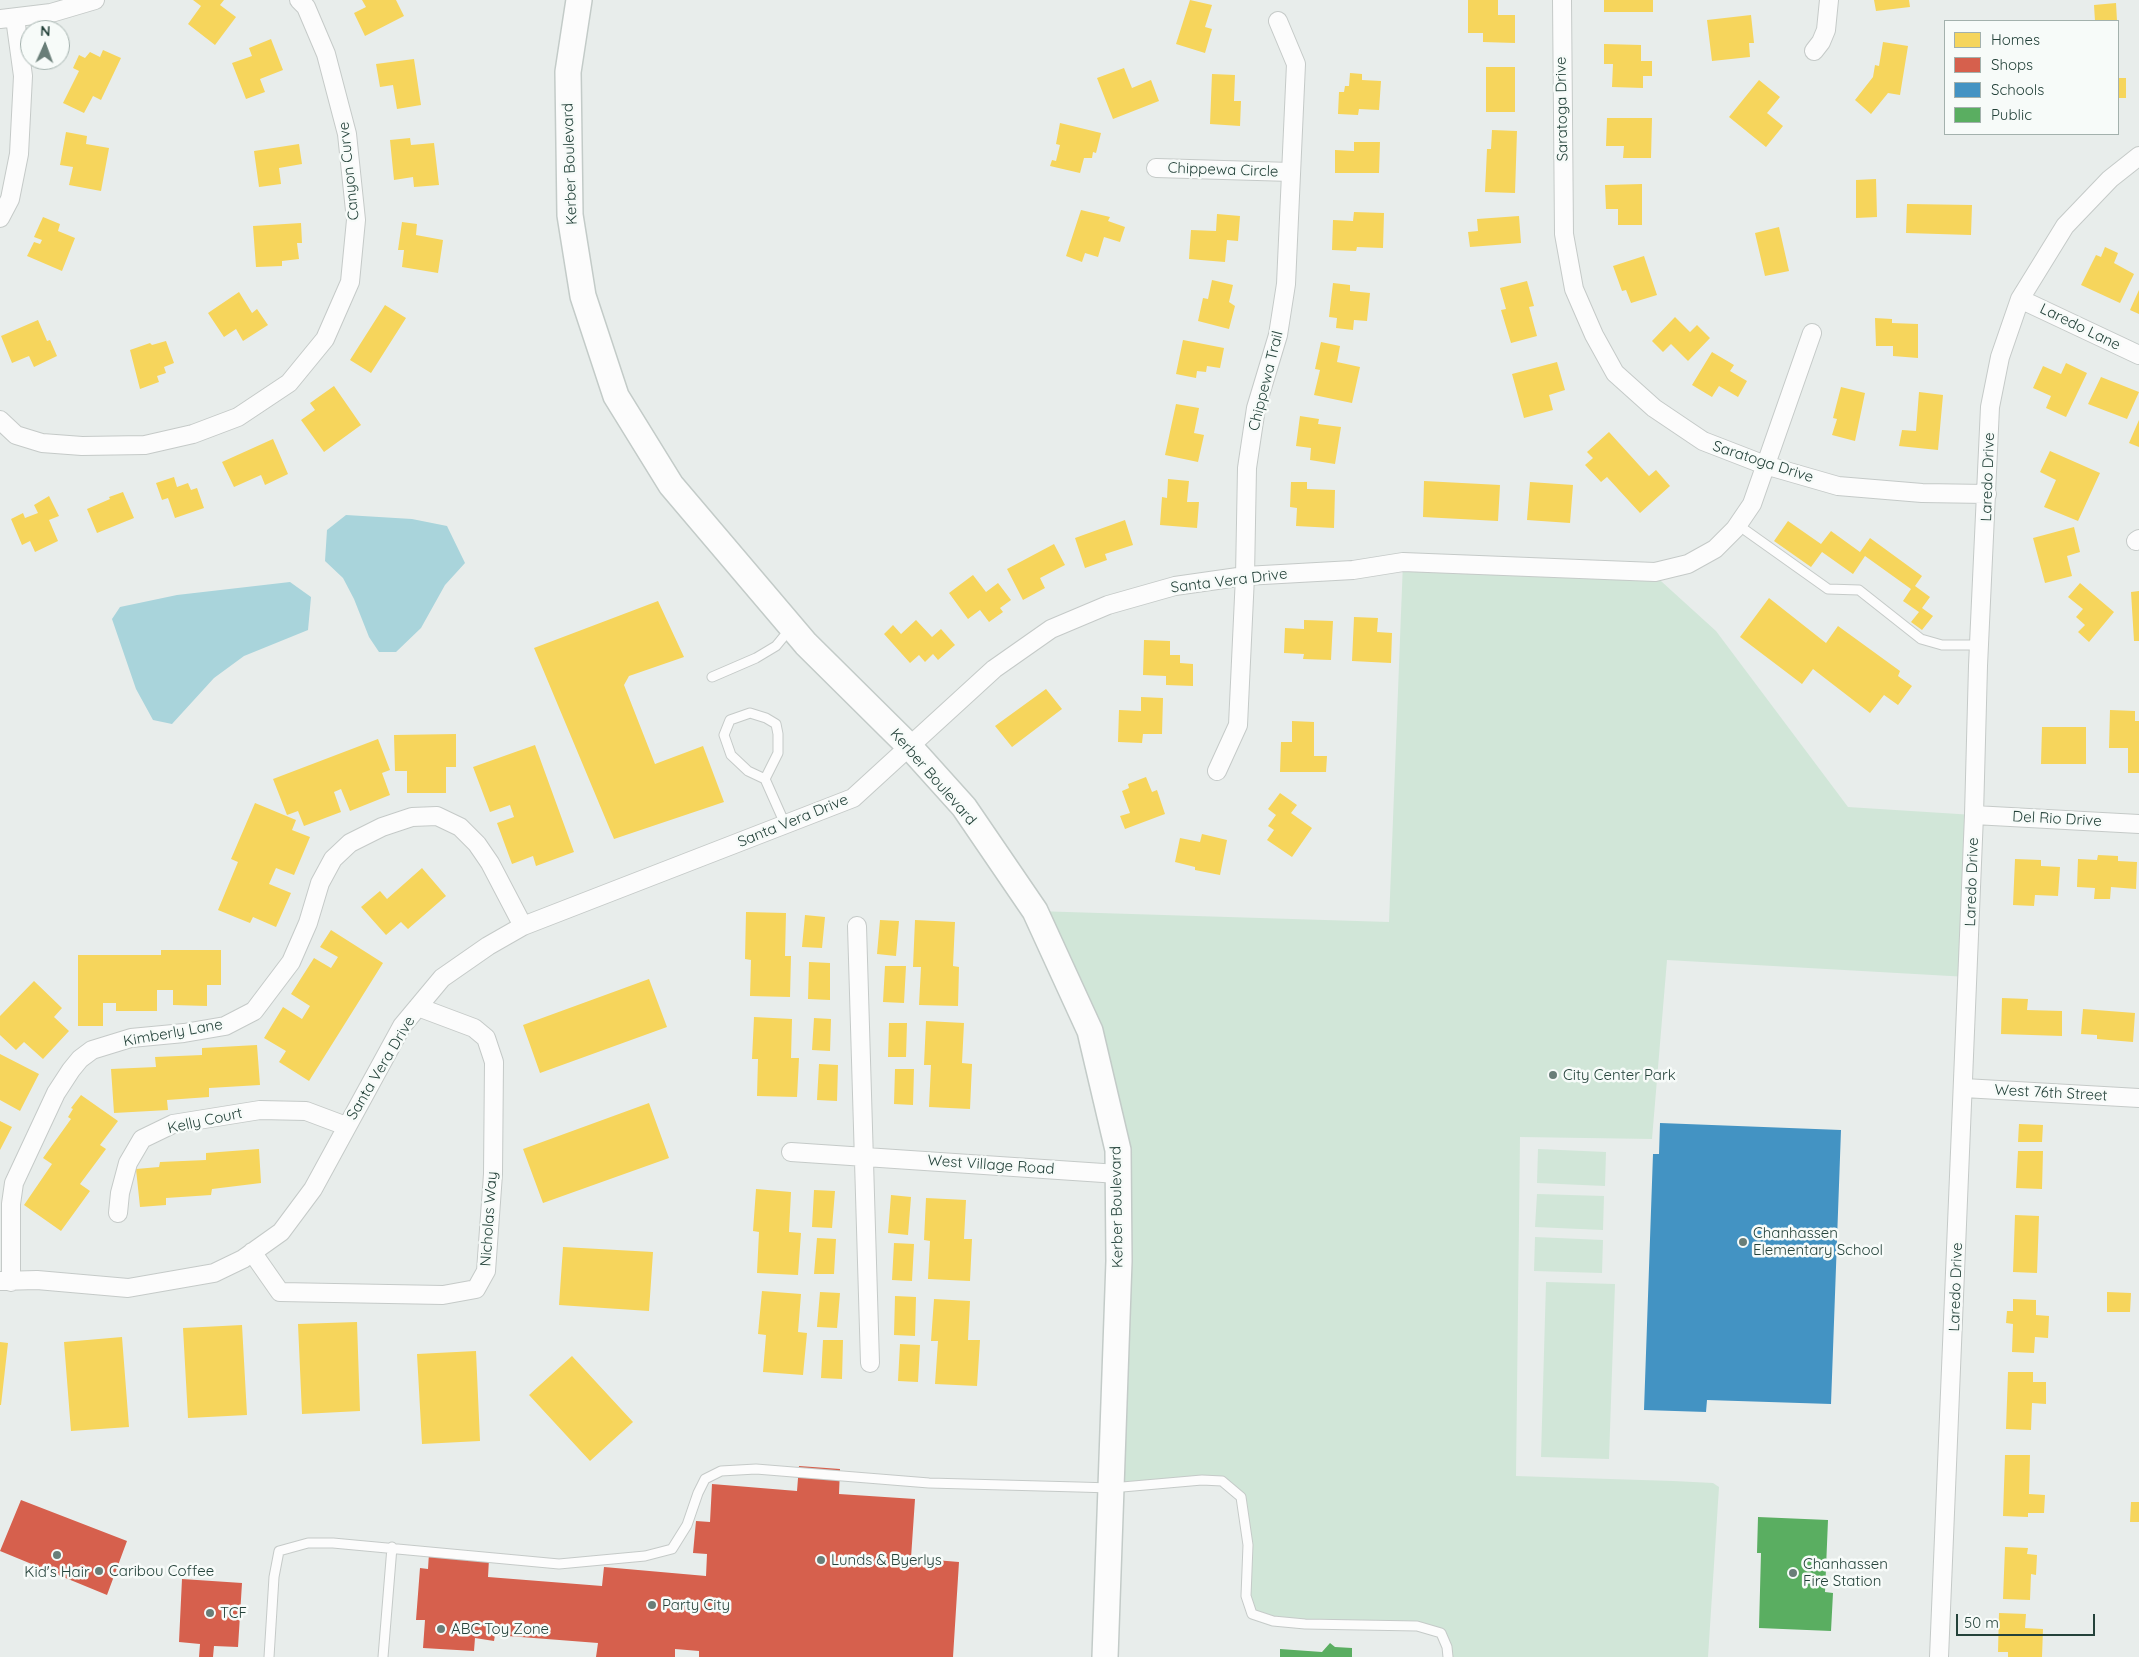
<!DOCTYPE html>
<style>
body{margin:0}
#map{position:relative;width:2139px;height:1657px;overflow:hidden;background:#e8edeb;font-family:Quicksand,sans-serif}
canvas{display:block}
.legend{position:absolute;left:1944px;top:20px;width:175px;height:115px;box-sizing:border-box;background:#f7fbf9;border:1px solid #a3b1ad;margin:0;padding:6px 9px;list-style:none;font-size:15px;color:#24423a}
.legend li{display:flex;align-items:center;gap:10px;height:25px}
.legend b{width:25px;border:1px solid #a3b1ad}
.north{position:absolute;left:20px;top:20px;width:50px;height:50px;box-sizing:border-box;background:#f7fbf9;border:1px solid #a3b1ad;border-radius:50%;rotate:2deg;font-size:14px;font-weight:700;line-height:20px;text-align:center;color:#24423a}
.north::after{content:'';display:block;margin:auto;width:18px;height:22px;background:#697e78;clip-path:polygon(50% 0,100% 100%,50% 72%,0 100%)}
.scale{position:absolute;left:1956px;top:1614px;width:139px;height:22px;box-sizing:border-box;border:2px solid #24423a;border-top:0;padding-left:6px;font-size:15px;line-height:18px;white-space:nowrap;color:#24423a;-webkit-text-stroke:4px #f7fbf9;paint-order:stroke}
</style>
<div id="map">
<canvas width="2139" height="1657"></canvas>
<ul class="legend">
<li><b style="height:14px;background:#f6d55c"></b>Homes</li>
<li><b style="height:14px;background:#d6604d"></b>Shops</li>
<li><b style="height:14px;background:#4393c3"></b>Schools</li>
<li><b style="height:14px;background:#5aae61"></b>Public</li>
</ul>
<div class="north">N</div>
<div class="scale">50 m</div>
</div>
<script>
const ctx = document.querySelector('canvas').getContext('2d');
ctx.lineJoin = 'round';
function fill(path, color) {
  ctx.fillStyle = color;
  ctx.fill(path, 'evenodd');
}
function poly(rows) {
  const path = new Path2D();
  for (const r of rows) {
    path.moveTo(r[0], r[1]);
    for (let i = 2; i < r.length; i += 2) path.lineTo(r[i], r[i + 1]);
  }
  return path;
}
function strokePath(path, color, width, dash) {
  ctx.strokeStyle = color;
  ctx.lineWidth = width;
  ctx.lineCap = dash ? 'butt' : 'round';
  ctx.setLineDash(dash || []);
  ctx.stroke(path);
}
function write(font, color, halo, rows, align = 'center') {
  ctx.font = font + ' Quicksand,sans-serif';
  ctx.lineWidth = 5;
  ctx.setLineDash([]);
  ctx.textBaseline = 'middle';
  ctx.strokeStyle = halo;
  ctx.fillStyle = color;
  for (const [text, x, y, turn = 0] of rows) {
    ctx.save();
    ctx.translate(x, y);
    ctx.rotate((+turn || 0) * Math.PI / 180);
    ctx.textAlign = isNaN(turn) ? turn : align;
    if (halo) ctx.strokeText(text, 0, 0);
    ctx.fillText(text, 0, 0);
    ctx.restore();
  }
}
fill(poly([
 [1403,562,1651,572,1716,631,1848,807,1974,815,1968,977,1667,960,1652,1139,1520,1137,1516,1476,1673,1481,1713,1483,1719,1487,1708,1657,1446,1657,1441,1633,1417,1626,1273,1621,1252,1614,1248,1545,1241,1497,1222,1481,1111,1488,1118,1174,1090,1031,1035,911,1389,922],
 [1538,1149,1606,1152,1605,1186,1537,1183],
 [1537,1194,1604,1196,1603,1230,1535,1227],
 [1535,1237,1603,1240,1602,1273,1534,1271],
 [1546,1282,1615,1284,1609,1459,1541,1457]
]), '#d1e6d8');
fill(poly([
 [346,515,412,519,447,526,465,563,445,585,421,628,396,652,379,652,369,637,354,599,343,578,325,561,327,530],
 [290,582,311,597,308,630,244,656,214,678,172,724,153,720,136,689,112,619,120,607,177,595]
]), '#a9d4db');
fill(poly([
 [193,0,224,0,220,5,236,17,215,45,188,24,201,6],
 [362,0,396,0,404,16,365,36,354,13,366,7],
 [1190,0,1212,5,1205,27,1212,29,1205,53,1176,44],
 [1468,0,1498,0,1498,15,1515,15,1515,43,1483,42,1483,33,1468,33],
 [1604,0,1653,0,1653,12,1604,12],
 [1874,0,1909,0,1910,7,1876,11],
 [2116,3,2117,21,2095,21,2094,5],
 [1751,15,1754,43,1749,43,1750,57,1712,61,1707,20],
 [271,39,283,70,260,79,265,92,246,99,232,63,252,56,249,48],
 [1883,42,1908,46,1900,95,1888,93,1871,114,1855,100,1873,77,1875,65,1879,66],
 [1604,44,1641,45,1641,61,1652,61,1652,76,1643,76,1643,88,1612,87,1613,64,1604,64],
 [103,50,121,58,101,100,93,96,84,113,63,103,79,71,73,68,79,55,85,58,90,52,100,57],
 [414,59,421,105,397,109,393,85,380,87,376,64],
 [1486,67,1515,67,1515,112,1486,112],
 [1124,68,1132,88,1151,80,1159,101,1113,119,1097,78],
 [1350,73,1362,74,1362,80,1381,81,1379,110,1359,109,1358,115,1338,114,1339,92,1344,92,1345,86,1349,86],
 [1212,74,1235,75,1234,101,1241,101,1240,126,1210,124],
 [2118,78,2126,78,2126,98,2118,98],
 [1759,80,1780,97,1767,113,1783,126,1766,147,1729,117],
 [1607,118,1652,118,1651,158,1623,158,1624,146,1606,146],
 [1060,123,1101,133,1096,153,1093,152,1092,158,1084,158,1080,173,1050,166,1052,160,1056,161,1060,145,1056,144],
 [1492,130,1517,131,1515,193,1485,192,1487,149,1491,149],
 [66,132,87,136,86,144,109,148,101,191,69,185,73,167,60,165],
 [410,138,411,145,434,143,439,185,414,187,413,177,394,180,390,140],
 [1354,142,1380,142,1379,173,1335,173,1335,150,1354,151],
 [299,144,302,164,279,168,281,184,259,187,254,151],
 [1876,179,1877,217,1856,218,1856,180],
 [1642,184,1642,225,1618,225,1618,209,1606,209,1605,185],
 [1907,204,1972,205,1971,235,1906,233],
 [1081,210,1110,217,1108,221,1125,227,1120,242,1104,237,1098,257,1085,253,1082,262,1066,256],
 [1354,212,1384,213,1383,248,1357,247,1356,251,1332,250,1333,220,1353,221],
 [1217,214,1240,216,1238,241,1227,240,1225,262,1189,259,1191,230,1216,231],
 [1519,216,1521,243,1470,247,1468,232,1478,231,1477,219],
 [43,217,60,224,58,231,75,238,62,271,27,256,34,242,40,244,42,240,34,237],
 [402,222,417,224,416,235,443,240,438,273,402,267,404,250,398,250],
 [301,223,302,243,297,243,299,259,282,261,282,266,256,267,253,226],
 [1779,227,1789,271,1765,276,1755,233],
 [2105,247,2118,253,2114,263,2134,274,2120,303,2081,285,2096,255,2101,257],
 [1644,256,1657,295,1631,303,1626,290,1622,291,1613,266],
 [1212,280,1233,285,1229,302,1235,306,1229,329,1198,321,1203,298,1208,299],
 [1527,281,1534,306,1529,307,1537,336,1511,343,1501,310,1506,309,1500,288],
 [1333,283,1350,285,1350,291,1370,293,1367,321,1354,320,1353,330,1336,328,1337,318,1329,317],
 [2139,290,2139,314,2130,310],
 [239,292,252,313,257,309,268,325,243,341,236,329,224,337,208,313],
 [385,305,406,318,371,373,350,360],
 [1675,317,1690,332,1697,325,1710,338,1688,361,1671,344,1663,352,1652,341],
 [1875,318,1892,319,1892,323,1918,324,1918,358,1893,356,1893,346,1876,346],
 [38,320,47,341,50,340,57,356,34,367,29,356,12,363,1,336],
 [1183,340,1224,348,1220,368,1207,366,1206,372,1197,371,1196,378,1176,374],
 [166,341,174,363,164,367,166,373,157,376,159,382,140,389,130,350,150,343,152,345],
 [1321,342,1340,346,1337,362,1360,367,1352,403,1314,395,1320,370,1315,369],
 [1712,352,1734,365,1730,371,1747,381,1738,397,1719,386,1712,397,1692,385],
 [1557,362,1565,390,1549,395,1553,410,1524,418,1512,374],
 [2066,363,2087,373,2066,417,2046,408,2051,396,2033,388,2043,366,2061,374],
 [2101,377,2139,392,2127,419,2088,404],
 [334,386,361,425,324,452,301,420,315,410,310,403],
 [1841,387,1865,393,1855,441,1832,435,1837,419,1833,418],
 [1919,392,1943,395,1938,450,1899,446,1902,430,1916,431],
 [1176,404,1199,408,1194,433,1204,435,1198,462,1165,455],
 [1300,416,1319,419,1318,424,1341,427,1335,464,1310,460,1311,448,1296,446],
 [2139,420,2139,447,2129,443],
 [1609,432,1649,476,1656,470,1670,486,1640,513,1607,477,1601,482,1585,465,1593,458,1587,452],
 [273,439,288,474,265,485,261,475,234,487,222,462],
 [2050,451,2100,473,2078,521,2044,507,2056,480,2040,472],
 [174,477,177,487,188,483,191,490,197,488,204,508,175,518,168,498,162,500,156,483],
 [1168,479,1189,481,1187,502,1199,502,1197,528,1160,525,1162,497,1167,498],
 [1424,481,1500,485,1498,521,1423,517],
 [1291,482,1307,482,1307,489,1335,490,1334,528,1296,526,1297,508,1290,507],
 [1530,482,1573,485,1570,523,1527,520],
 [123,492,134,518,97,533,87,509,110,499,109,497],
 [49,496,59,516,49,520,58,541,35,552,30,541,22,545,11,519,23,513,25,518,38,513,34,505],
 [1125,520,1133,545,1105,554,1107,560,1085,568,1075,538],
 [1788,521,1821,544,1831,531,1860,552,1870,538,1922,576,1915,586,1930,597,1922,608,1933,616,1922,630,1911,622,1919,612,1903,601,1911,589,1865,556,1853,574,1822,552,1811,567,1774,541],
 [2074,527,2080,552,2067,556,2072,576,2045,583,2033,538],
 [1054,544,1065,565,1040,578,1045,588,1023,600,1007,569],
 [973,575,986,592,998,583,1011,600,1000,608,1003,612,989,622,980,610,968,619,949,593],
 [2080,583,2114,612,2089,642,2078,632,2085,625,2076,617,2083,609,2068,597],
 [2139,591,2139,641,2134,641,2131,592],
 [1769,598,1826,643,1838,626,1900,671,1898,676,1912,686,1898,705,1884,695,1870,713,1813,669,1802,684,1740,637],
 [658,601,684,657,629,676,624,685,655,764,703,746,724,802,614,839,534,648],
 [1354,617,1378,618,1377,632,1392,633,1391,663,1352,661],
 [916,620,932,637,941,629,955,645,938,660,933,654,925,662,919,655,910,663,884,634,893,625,901,634],
 [1304,620,1333,621,1331,660,1303,659,1304,654,1284,653,1285,628,1304,629],
 [1144,640,1170,641,1170,655,1180,655,1180,663,1193,664,1193,686,1166,685,1166,676,1143,675],
 [1046,689,1062,709,1012,747,995,726],
 [1141,697,1163,698,1162,734,1143,734,1142,743,1118,742,1119,710,1141,711],
 [2110,710,2135,711,2135,721,2139,721,2139,773,2128,773,2128,748,2109,748],
 [1292,721,1314,722,1314,756,1327,756,1326,772,1280,772,1281,742,1292,742],
 [2042,727,2086,727,2086,764,2041,764],
 [456,734,456,767,446,767,446,793,407,793,407,771,395,771,394,735],
 [378,739,390,770,382,773,390,795,350,811,341,789,334,792,341,812,304,826,298,811,287,815,273,779],
 [535,745,574,852,536,866,533,856,512,864,497,823,514,817,510,805,490,812,473,767],
 [1146,777,1152,792,1157,790,1165,814,1125,829,1120,816,1130,813,1122,791,1129,788,1128,784],
 [1280,793,1297,805,1291,813,1312,828,1292,857,1267,840,1274,830,1268,826,1276,815,1268,809],
 [255,803,296,820,292,830,310,837,294,875,276,868,269,884,291,893,276,927,253,917,250,923,218,910,238,862,231,859],
 [1202,834,1227,840,1220,875,1195,870,1195,867,1175,862,1180,838,1200,842],
 [2098,855,2118,856,2118,861,2137,862,2136,889,2111,887,2110,899,2094,899,2095,888,2077,887,2078,859,2097,860],
 [2015,859,2041,860,2041,866,2060,867,2058,896,2035,895,2034,906,2013,905],
 [422,868,446,896,408,929,401,922,386,935,361,907,380,891,387,899],
 [746,912,786,913,785,956,791,956,790,997,750,996,751,960,745,959],
 [805,915,825,917,822,948,802,947],
 [880,920,899,921,896,956,877,954],
 [915,920,955,922,953,966,959,967,958,1006,919,1005,921,967,913,967],
 [331,930,383,963,309,1081,279,1062,286,1051,264,1038,283,1007,302,1019,310,1006,291,994,314,958,331,968,338,957,320,947],
 [161,950,221,950,221,985,207,985,207,1006,173,1005,173,990,157,990,157,1011,116,1011,116,1003,103,1003,103,1026,78,1026,78,955,161,955],
 [809,962,830,963,830,1000,808,999],
 [885,966,906,966,904,1003,883,1002],
 [649,979,667,1027,540,1073,523,1025],
 [34,981,62,1008,54,1017,69,1031,43,1059,24,1042,16,1050,0,1035,0,1016],
 [2002,998,2028,999,2027,1010,2062,1011,2062,1036,2001,1034],
 [2083,1009,2135,1013,2133,1042,2097,1039,2097,1035,2081,1034],
 [754,1017,792,1019,791,1058,799,1058,797,1097,757,1096,758,1059,752,1059],
 [814,1018,831,1019,830,1051,812,1050],
 [926,1021,964,1023,962,1063,972,1064,970,1109,929,1107,931,1065,924,1065],
 [889,1023,907,1023,906,1057,888,1057],
 [257,1045,260,1085,209,1088,209,1097,167,1100,168,1110,114,1113,111,1069,156,1067,155,1057,202,1055,202,1048],
 [0,1054,39,1074,20,1111,0,1100],
 [819,1064,838,1065,837,1101,817,1100],
 [895,1069,914,1069,913,1105,894,1104],
 [81,1095,118,1121,100,1145,106,1149,80,1184,90,1191,61,1231,24,1205,52,1164,43,1158,71,1119,68,1117,73,1109,71,1108],
 [649,1103,669,1158,543,1203,523,1149],
 [0,1121,12,1127,0,1150],
 [2019,1124,2043,1125,2042,1142,2018,1142],
 [259,1149,261,1183,212,1189,211,1195,166,1198,166,1205,140,1207,136,1169,159,1167,160,1162,206,1160,206,1153],
 [2018,1151,2043,1151,2042,1189,2016,1188],
 [756,1189,791,1192,789,1232,801,1233,798,1275,757,1273,759,1232,753,1231],
 [814,1190,835,1191,832,1228,812,1227],
 [891,1195,911,1197,908,1235,888,1233],
 [926,1198,966,1200,964,1239,972,1239,970,1281,928,1279,930,1241,924,1240],
 [2015,1215,2039,1216,2037,1273,2013,1272],
 [817,1238,836,1239,834,1274,814,1274],
 [894,1243,914,1244,912,1281,892,1280],
 [563,1247,653,1252,649,1311,559,1305],
 [762,1291,801,1294,798,1332,807,1333,803,1375,763,1372,766,1335,758,1334],
 [820,1292,840,1293,837,1328,817,1327],
 [2107,1292,2131,1293,2130,1312,2107,1312],
 [895,1296,916,1297,915,1336,894,1335],
 [934,1299,970,1301,968,1340,980,1340,977,1386,935,1384,938,1341,931,1341],
 [2013,1299,2036,1300,2036,1315,2049,1316,2048,1338,2035,1337,2034,1353,2012,1352,2013,1324,2006,1323,2007,1311,2013,1311],
 [357,1322,360,1411,302,1414,298,1324],
 [242,1325,247,1415,188,1418,183,1328],
 [122,1337,129,1427,71,1431,64,1342],
 [823,1340,843,1340,842,1379,821,1378],
 [0,1342,8,1343,1,1405,0,1405],
 [900,1344,920,1345,918,1382,898,1381],
 [476,1351,480,1441,422,1444,417,1354],
 [572,1356,633,1422,590,1461,529,1395],
 [2008,1372,2033,1372,2033,1382,2046,1382,2046,1404,2032,1403,2031,1430,2006,1429],
 [2005,1455,2030,1455,2029,1494,2045,1495,2044,1513,2028,1513,2028,1517,2003,1516],
 [2131,1502,2139,1502,2139,1522,2130,1522],
 [2005,1547,2028,1548,2027,1554,2037,1555,2036,1575,2031,1574,2030,1600,2003,1599],
 [1999,1613,2026,1614,2025,1628,2043,1629,2042,1657,2008,1657,2008,1652,1998,1652]
]), '#f6d55c');
fill(poly([
 [799,1466,840,1469,839,1494,915,1499,911,1558,959,1562,953,1657,699,1657,699,1651,675,1649,675,1657,596,1657,598,1643,495,1635,494,1641,475,1638,474,1651,423,1648,425,1620,416,1620,420,1568,428,1569,429,1553,489,1559,488,1577,602,1586,604,1567,706,1576,707,1554,693,1553,696,1521,710,1522,712,1484,797,1491],
 [21,1500,127,1541,107,1595,0,1551],
 [182,1579,242,1583,238,1647,214,1646,213,1657,199,1657,200,1644,179,1642]
]), '#d6604d');
fill(poly([
 [1660,1123,1841,1130,1831,1404,1707,1400,1706,1412,1644,1410,1653,1154,1659,1154]
]), '#4393c3');
fill(poly([
 [1758,1517,1828,1520,1825,1592,1833,1593,1831,1631,1759,1628,1761,1553,1757,1553],
 [1330,1643,1335,1647,1352,1648,1352,1657,1280,1657,1280,1649,1322,1652]
]), '#5aae61');
const lane = poly([
 [1738,525,1828,589,1859,590,1921,639,1942,645,1979,645],
 [712,677,756,658,776,646,790,629],
 [765,779,778,753,778,734,776,724,766,718,750,713,730,720,724,735,731,755,748,771,765,779,785,824],
 [269,1657,274,1577,279,1551,308,1543,333,1543,559,1564,645,1556,672,1549,687,1525,698,1493,705,1479,721,1471,756,1469,929,1483,1078,1487,1111,1488,1202,1480,1222,1481,1241,1497,1248,1545,1246,1596,1252,1614,1273,1621,1305,1624,1417,1626,1441,1633,1447,1647,1448,1657],
 [383,1657,392,1547]
]);
const street = poly([
 [1562,0,1564,234,1574,289,1594,335,1615,373,1654,408,1703,441,1765,465,1838,486,1922,493,1987,494],
 [0,19,51,13,95,0],
 [1814,51,1821,42,1826,30,1829,0],
 [1156,168,1291,172],
 [0,218,10,199,19,154,23,76,15,18],
 [2020,299,2139,355],
 [0,420,16,435,42,443,82,446,145,445,193,434,238,417,289,383,325,339,350,282,356,220,347,134,326,54,306,7,299,0],
 [2136,541,2139,539],
 [1217,771,1238,725,1245,576,1247,468,1256,408,1278,335,1286,284,1296,64,1278,21],
 [1974,815,2139,824],
 [857,926,870,1363],
 [1964,1088,2139,1098],
 [791,1152,1118,1174],
 [118,1213,120,1193,128,1163,142,1139,173,1124,260,1110,306,1111,346,1126],
 [252,1252,280,1292,443,1295,476,1289,486,1271,493,1174,494,1062,486,1038,474,1028,418,1007],
 [0,1281,37,1280,128,1288,214,1273,243,1259,281,1232,313,1189,402,1026,442,978,488,946,523,926,853,798,994,669,1051,629,1108,605,1175,586,1245,576,1353,570,1403,562,1655,572,1688,564,1715,549,1735,529,1752,504,1812,333],
 [11,1282,11,1204,14,1183,56,1093,71,1070,80,1059,92,1050,131,1038,184,1033,225,1026,254,1011,291,962,308,923,320,883,333,859,350,843,382,827,412,817,437,816,460,827,477,844,490,863,523,926],
 [1939,1657,1974,815,1978,666,1990,407,2000,357,2020,299,2065,226,2110,179,2139,156]
]);
const secondary = poly([
 [579,0,568,72,570,215,583,296,616,396,671,485,806,644,910,747,964,807,1035,911,1090,1031,1118,1150,1119,1261,1105,1657]
]);
strokePath(lane, '#c5cac8', 11);
strokePath(street, '#c5cac8', 20);
strokePath(secondary, '#c3cbc8', 28);
strokePath(lane, '#fcfcfc', 9);
strokePath(street, '#fcfcfc', 18);
strokePath(secondary, '#fcfcfc', 25);
for (const [x, y, r, color] of [
 [1553,1075,5,"#697e78"],
 [1743,1242,5,"#697e78"],
 [57,1555,5,"#697e78"],
 [821,1560,5,"#697e78"],
 [99,1571,5,"#697e78"],
 [1793,1573,5,"#697e78"],
 [652,1605,5,"#697e78"],
 [210,1613,5,"#697e78"],
 [441,1629,5,"#697e78"]
]) {
  const dot = new Path2D();
  dot.arc(x, y, r, 0, 2 * Math.PI);
  ctx.fillStyle = color;
  ctx.fill(dot);
  strokePath(dot, '#f7fbf9', 2);
}
write('15px', '#24423a', '#f7fbf9', [
 ["Saratoga Drive",1562,109,-91],
 ["Kerber Boulevard",570,164,-92],
 ["Chippewa Circle",1223,170,2],
 ["Canyon Curve",349,171,-96],
 ["Laredo Lane",2080,327,26],
 ["Chippewa Trail",1266,381,-76],
 ["Saratoga Drive",1763,462,18],
 ["Laredo Drive",1988,477,-88],
 ["Santa Vera Drive",1229,581,-7],
 ["Kerber Boulevard",933,777,49],
 ["Del Rio Drive",2057,819,3],
 ["Santa Vera Drive",793,821,-22],
 ["Laredo Drive",1972,882,-88],
 ["Kimberly Lane",173,1033,-10],
 ["Santa Vera Drive",381,1068,-59],
 ["West 76th Street",2051,1093,3],
 ["Kelly Court",205,1121,-12],
 ["West Village Road",991,1165,4],
 ["Kerber Boulevard",1117,1207,-91],
 ["Nicholas Way",489,1219,-86],
 ["Laredo Drive",1956,1287,-88]
]);
write('15px', '#24423a', '#f7fbf9', [
 ["City Center Park",1563,1075],
 ["Chanhassen",1753,1233],
 ["Elementary School",1753,1250],
 ["Lunds & Byerlys",831,1560],
 ["Chanhassen",1803,1564],
 ["Fire Station",1803,1581],
 ["Caribou Coffee",109,1571],
 ["Kid's Hair",57,1572,"center"],
 ["Party City",662,1605],
 ["TCF",220,1613],
 ["ABC Toy Zone",451,1629]
], 'left');
</script>
